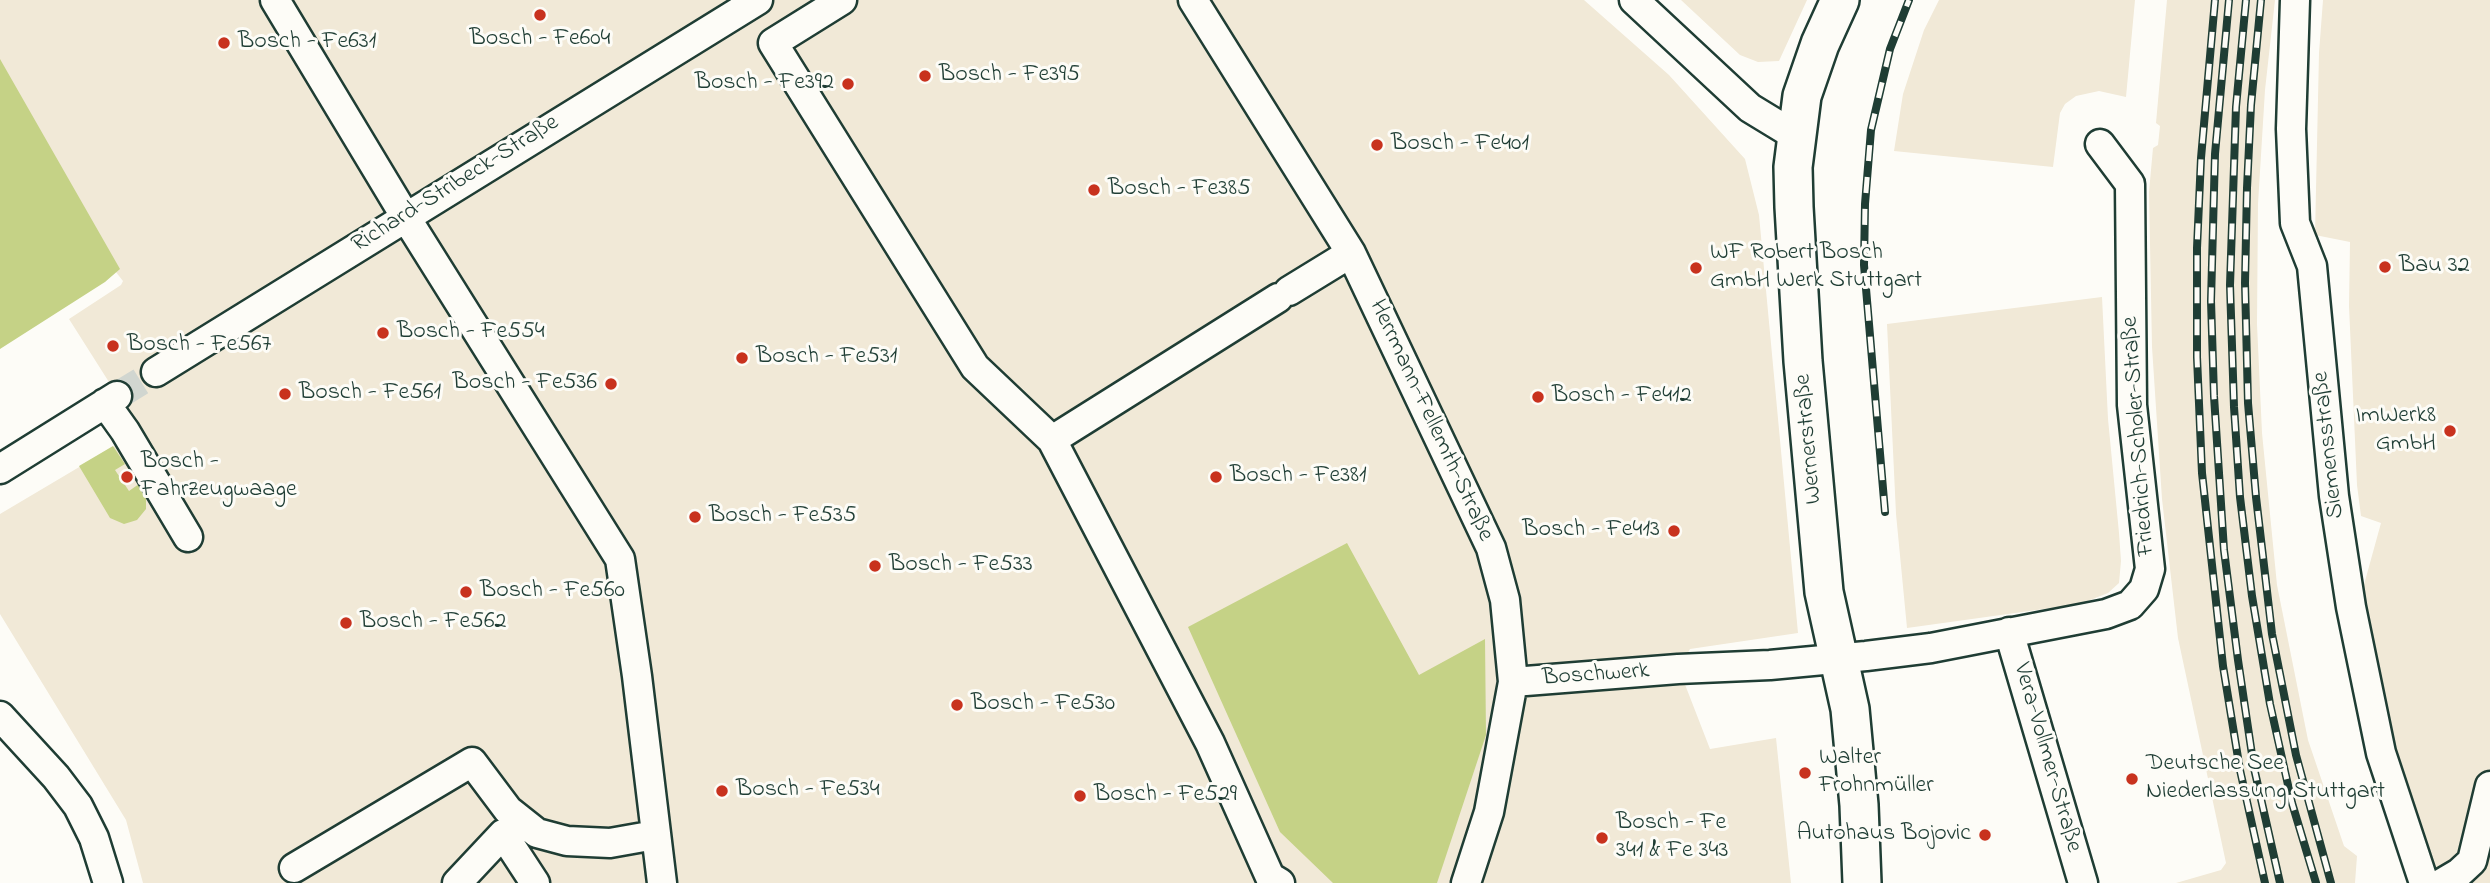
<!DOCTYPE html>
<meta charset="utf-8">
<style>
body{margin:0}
canvas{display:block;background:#fdfcf7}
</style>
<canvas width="2490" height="883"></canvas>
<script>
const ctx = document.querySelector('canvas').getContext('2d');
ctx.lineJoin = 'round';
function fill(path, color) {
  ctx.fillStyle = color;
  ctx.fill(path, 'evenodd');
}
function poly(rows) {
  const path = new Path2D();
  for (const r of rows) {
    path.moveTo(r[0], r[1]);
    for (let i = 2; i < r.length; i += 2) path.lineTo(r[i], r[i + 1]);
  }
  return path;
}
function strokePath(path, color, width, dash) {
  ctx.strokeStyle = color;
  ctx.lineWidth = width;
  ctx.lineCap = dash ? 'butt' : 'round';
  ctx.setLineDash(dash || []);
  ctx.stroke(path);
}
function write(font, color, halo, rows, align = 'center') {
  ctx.font = font + ' "Indie Flower",sans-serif';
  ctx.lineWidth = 6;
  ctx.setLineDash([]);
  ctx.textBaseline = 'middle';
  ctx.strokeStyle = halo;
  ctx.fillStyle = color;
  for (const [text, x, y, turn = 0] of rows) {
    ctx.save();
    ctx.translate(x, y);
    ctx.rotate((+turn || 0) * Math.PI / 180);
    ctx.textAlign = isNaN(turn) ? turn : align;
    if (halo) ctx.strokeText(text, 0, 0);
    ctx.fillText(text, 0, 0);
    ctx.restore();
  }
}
fill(poly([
 [0,0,1584,0,1669,75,1745,159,1759,215,1798,633,1690,649,1679,669,1710,749,1776,738,1791,883,143,883,126,820,0,614,0,514,140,431,69,319,121,285,123,281,44,182,0,97],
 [1681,0,1807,0,1779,61,1758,62,1740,55],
 [1939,0,2135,0,2126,97,2099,91,2076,96,2065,104,2060,113,2053,167,1894,151,1903,94,1924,30],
 [2167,0,2275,0,2265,90,2258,204,2257,324,2262,433,2277,585,2308,740,2344,846,2357,856,2355,883,2176,883,2221,870,2226,863,2178,638,2162,499,2152,347,2149,192,2153,148,2158,145,2160,126,2156,123],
 [2323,0,2490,0,2490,883,2440,883,2411,815,2390,752,2362,592,2381,523,2361,516,2357,485,2349,306,2350,242,2315,235,2319,53],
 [2102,297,2108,419,2119,533,2121,561,2119,583,2108,593,2080,604,1907,628,1896,514,1887,324]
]), '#f1e9d7');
fill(poly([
 [0,59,120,269,105,282,0,349],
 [113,446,125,464,115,470,129,491,139,484,146,499,146,509,137,520,124,524,110,518,79,466],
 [1347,543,1419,675,1485,639,1486,735,1437,883,1333,883,1280,832,1188,627]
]), '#c5d286');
strokePath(poly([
 [117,396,156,372]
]), '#d1d6d0', 28, [28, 14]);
const minor = poly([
 [275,0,405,216,620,559,637,676,662,883],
 [842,0,773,43,975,367,1052,440],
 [1193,0,1351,253,1491,548,1505,600,1513,682,1489,812,1466,883],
 [1634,0,1750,108,1796,136],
 [2295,0,2291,129,2295,223,2312,266,2334,496,2351,607,2381,753,2424,883],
 [1289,291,1351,253],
 [1278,298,1052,440,1210,743,1270,877,1280,883],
 [156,372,758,0],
 [105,403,125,431,188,537],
 [0,469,117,396],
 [2009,632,2083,883],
 [1513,682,1678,669,1770,665,1866,656,1931,648,2106,614,2130,605,2144,589,2150,569,2132,405,2130,184,2100,144],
 [0,716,56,777,78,806,94,838,108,883],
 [294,868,472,762,508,810,537,833,567,841,610,843,655,835],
 [457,883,503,834,535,883],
 [2442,883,2459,873,2472,861,2490,786]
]);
const major = poly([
 [1840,0,1820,44,1802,96,1793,167,1794,207,1803,361,1824,592,1850,709,1859,805,1862,883]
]);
strokePath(minor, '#1f3d34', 33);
strokePath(major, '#1f3d34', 42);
strokePath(minor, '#fdfcf7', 28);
strokePath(major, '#fdfcf7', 37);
const rail = poly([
 [2215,0,2201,158,2197,248,2197,357,2202,473,2223,666,2240,770,2265,883],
 [2229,0,2215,154,2211,301,2214,396,2224,550,2238,660,2254,768,2280,883],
 [2246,0,2236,107,2230,285,2234,407,2240,497,2252,596,2270,704,2292,803,2316,883],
 [2261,0,2251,105,2247,188,2245,283,2248,403,2256,497,2272,634,2296,755,2331,883],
 [1885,512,1864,265,1865,204,1871,130,1890,49,1909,0]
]);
strokePath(rail, '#1f3d34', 8);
strokePath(rail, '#fdfcf7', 5, [16]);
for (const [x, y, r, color] of [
 [540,15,7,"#c8321e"],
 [224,43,7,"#c8321e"],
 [925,76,7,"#c8321e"],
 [848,84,7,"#c8321e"],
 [1377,145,7,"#c8321e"],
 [1094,190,7,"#c8321e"],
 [2385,267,7,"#c8321e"],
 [1696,268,7,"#c8321e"],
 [383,333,7,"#c8321e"],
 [113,346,7,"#c8321e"],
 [742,358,7,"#c8321e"],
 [611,384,7,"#c8321e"],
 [285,394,7,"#c8321e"],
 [1538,397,7,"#c8321e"],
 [2450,431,7,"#c8321e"],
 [127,477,7,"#c8321e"],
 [1216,477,7,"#c8321e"],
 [695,517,7,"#c8321e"],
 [1674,531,7,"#c8321e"],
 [875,566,7,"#c8321e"],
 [466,592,7,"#c8321e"],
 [346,623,7,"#c8321e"],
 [957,705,7,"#c8321e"],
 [1805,773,7,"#c8321e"],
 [2132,779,7,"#c8321e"],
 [722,791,7,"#c8321e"],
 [1080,796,7,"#c8321e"],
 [1985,835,7,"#c8321e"],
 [1602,838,7,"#c8321e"]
]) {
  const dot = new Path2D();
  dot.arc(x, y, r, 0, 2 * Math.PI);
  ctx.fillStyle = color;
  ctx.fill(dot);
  strokePath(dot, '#fdfcf7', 2.5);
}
write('24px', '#1f3d34', '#fdfcf7', [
 ["Bosch - Fe604",540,40,"center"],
 ["Bosch - Fe631",238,43],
 ["Bosch - Fe395",939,76],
 ["Bosch - Fe392",834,84,"right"],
 ["Bosch - Fe401",1391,145],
 ["Bosch - Fe385",1108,190],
 ["WF Robert Bosch",1710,254],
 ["GmbH Werk Stuttgart",1710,282],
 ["Bau 32",2399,267],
 ["Bosch - Fe554",397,333],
 ["Bosch - Fe567",127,346],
 ["Bosch - Fe531",756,358],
 ["Bosch - Fe536",597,384,"right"],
 ["Bosch - Fe561",299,394],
 ["Bosch - Fe412",1552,397],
 ["ImWerk8",2436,417,"right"],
 ["GmbH",2436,445,"right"],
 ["Bosch -",141,463],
 ["Fahrzeugwaage",141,491],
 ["Bosch - Fe381",1230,477],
 ["Bosch - Fe535",709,517],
 ["Bosch - Fe413",1660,531,"right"],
 ["Bosch - Fe533",889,566],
 ["Bosch - Fe560",480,592],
 ["Bosch - Fe562",360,623],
 ["Bosch - Fe530",971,705],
 ["Walter",1819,759],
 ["Frohnmüller",1819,787],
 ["Deutsche See",2146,765],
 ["Niederlassung Stuttgart",2146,793],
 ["Bosch - Fe534",736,791],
 ["Bosch - Fe529",1094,796],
 ["Bosch - Fe",1616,824],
 ["341 & Fe 343",1616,852],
 ["Autohaus Bojovic",1971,835,"right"]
], 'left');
write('24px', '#1f3d34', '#fdfcf7', [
 ["Richard-Stribeck-Straße",456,185,-32],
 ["Herrmann-Fellemth-Straße",1430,421,65],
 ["Friedrich-Scholer-Straße",2140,436,-94],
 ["Wernerstraße",1810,439,-95],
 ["Siemensstraße",2330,445,-96],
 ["Boschwerk",1596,676,-4],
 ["Vera-Vollmer-Straße",2046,758,74]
]);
</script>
